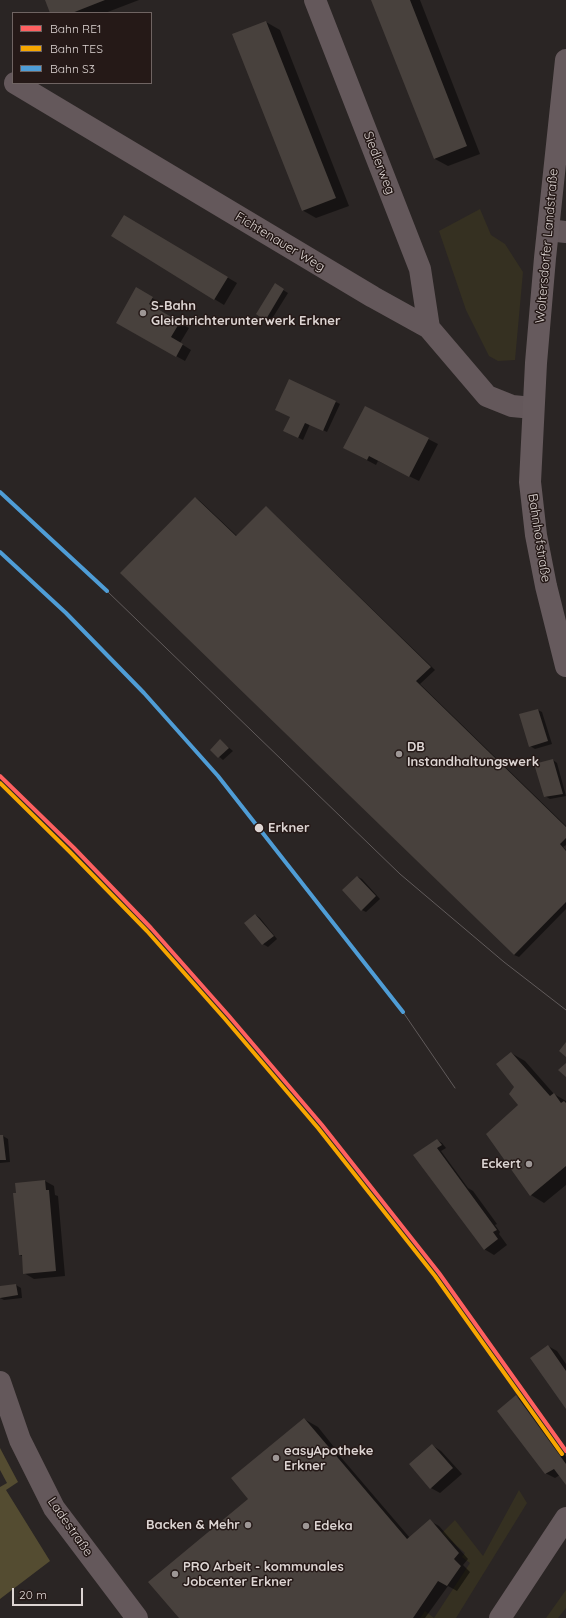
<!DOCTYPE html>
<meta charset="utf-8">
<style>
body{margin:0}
#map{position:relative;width:566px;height:1618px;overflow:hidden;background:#2a2524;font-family:Quicksand,sans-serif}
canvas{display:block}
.legend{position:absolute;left:12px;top:12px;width:140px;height:72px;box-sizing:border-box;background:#251917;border:1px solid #6f6462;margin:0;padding:5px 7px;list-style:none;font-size:12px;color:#ddd5d3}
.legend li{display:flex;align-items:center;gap:8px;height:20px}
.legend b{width:20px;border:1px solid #6f6462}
.scale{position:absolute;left:12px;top:1588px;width:71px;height:18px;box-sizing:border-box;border:2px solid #ddd5d3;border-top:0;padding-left:5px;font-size:12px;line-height:14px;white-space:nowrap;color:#ddd5d3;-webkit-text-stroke:3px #251917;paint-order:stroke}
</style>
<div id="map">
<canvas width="566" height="1618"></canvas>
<ul class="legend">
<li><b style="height:5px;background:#ff6060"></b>Bahn RE1</li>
<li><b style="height:5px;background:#f7a600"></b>Bahn TES</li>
<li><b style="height:5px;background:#4f9dd6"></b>Bahn S3</li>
</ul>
<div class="scale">20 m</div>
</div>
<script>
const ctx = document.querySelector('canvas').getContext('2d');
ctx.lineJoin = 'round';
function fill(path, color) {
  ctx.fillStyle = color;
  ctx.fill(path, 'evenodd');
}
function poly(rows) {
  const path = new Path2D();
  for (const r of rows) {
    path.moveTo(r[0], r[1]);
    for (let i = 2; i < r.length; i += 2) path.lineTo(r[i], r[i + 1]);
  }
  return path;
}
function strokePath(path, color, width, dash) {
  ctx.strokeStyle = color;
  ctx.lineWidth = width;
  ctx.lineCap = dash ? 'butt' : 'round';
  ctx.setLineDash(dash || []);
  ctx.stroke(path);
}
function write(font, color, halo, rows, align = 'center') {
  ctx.font = font + ' Quicksand,sans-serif';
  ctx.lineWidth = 3;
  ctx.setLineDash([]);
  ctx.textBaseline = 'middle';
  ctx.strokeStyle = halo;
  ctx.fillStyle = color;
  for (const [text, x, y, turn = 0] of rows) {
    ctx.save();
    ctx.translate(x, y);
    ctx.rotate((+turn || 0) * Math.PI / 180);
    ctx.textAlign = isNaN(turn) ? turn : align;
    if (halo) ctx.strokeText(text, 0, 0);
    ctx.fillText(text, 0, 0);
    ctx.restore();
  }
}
fill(poly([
 [480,209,491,235,505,244,523,272,515,360,498,361,489,356,466,310,439,231],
 [519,1490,527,1503,456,1618,420,1618,425,1611,434,1618,470,1563,462,1557,465,1553,442,1533,455,1520,483,1556],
 [566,1590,566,1608,558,1618,546,1618]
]), '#353021');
fill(poly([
 [0,1448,18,1482,6,1490,50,1561,0,1599,0,1487,7,1483,0,1470]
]), '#544c31');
fill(poly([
 [46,0,139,0,105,13,51,13],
 [372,0,420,0,480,154,448,166,435,159],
 [266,22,280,30,349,206,316,218,302,210],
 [124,217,237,283,224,305,180,278],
 [275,285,288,293,270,322,266,320],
 [136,289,161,303,157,310,189,328,180,343,191,350,185,361,117,323],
 [336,402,340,404,327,432,310,424,303,440,289,433],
 [365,407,438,444,419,481,378,461,376,465,344,448],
 [196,498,200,501,237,536,266,507,270,510,435,670,420,684,566,826,566,845,563,847,566,850,566,909,519,957,514,955,122,573],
 [538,710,542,712,552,744,535,749,530,746],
 [221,741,233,751,223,760,211,750],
 [553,760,557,763,566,796,550,799,545,796],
 [358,877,362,879,380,899,366,912,362,910],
 [256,915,260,918,277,939,268,947,263,944,246,923],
 [511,1053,525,1061,554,1094,566,1101,566,1185,544,1203,531,1195,522,1109,516,1087],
 [0,1136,3,1136,8,1139,10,1162,0,1163],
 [437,1140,442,1143,446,1148,441,1151,468,1188,473,1191,497,1224,495,1225,500,1232,499,1234,507,1245,494,1255,484,1249,415,1156],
 [45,1181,54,1186,55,1195,58,1196,65,1276,34,1279,24,1273,23,1257,20,1255,17,1194],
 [16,1285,21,1288,22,1298,4,1300,0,1298,0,1287],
 [548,1346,557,1351,566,1364,566,1408],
 [516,1396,526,1402,566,1457,566,1484,560,1475,555,1478,545,1473],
 [304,1419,318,1427,334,1447,333,1448,410,1538,430,1521,439,1526,468,1559,463,1565,470,1572,457,1591,448,1586,425,1618,180,1618,250,1499],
 [432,1445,441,1451,462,1474,440,1493,431,1488]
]), '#0007');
fill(poly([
 [45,0,105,0,72,13,50,13],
 [371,0,410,0,467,146,434,159],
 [266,21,336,198,302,211,232,34],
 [124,215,228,277,214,300,111,236],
 [275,283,284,289,265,321,256,314],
 [136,287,153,297,149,304,180,322,171,337,183,344,176,357,116,323],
 [289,379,336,401,323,431,305,423,298,438,283,431,290,417,275,410],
 [365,406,429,438,409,477,369,456,367,460,343,448],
 [195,497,236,536,266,506,431,667,416,681,566,827,566,838,560,844,566,851,566,902,514,955,120,573],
 [538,709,548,741,529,747,519,714],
 [220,739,229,748,218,758,210,750],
 [553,759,563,794,544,797,534,764],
 [357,876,376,896,361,911,342,890],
 [255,914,274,936,262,945,244,923],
 [566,1042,566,1057,559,1051],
 [511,1052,550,1096,554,1093,561,1103,564,1101,566,1103,566,1166,530,1196,486,1134,518,1105,509,1094,514,1087,496,1064],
 [566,1063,566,1077,558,1070],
 [0,1135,3,1135,6,1160,0,1160],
 [437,1139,442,1145,437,1148,497,1230,493,1232,498,1239,484,1250,413,1155],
 [45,1180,46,1190,49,1190,56,1271,23,1274,22,1255,19,1255,13,1193,16,1193,15,1183],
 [16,1284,18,1295,0,1298,0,1286],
 [548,1345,566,1371,566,1409,530,1358],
 [516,1395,566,1464,566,1485,554,1469,545,1474,497,1411],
 [304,1418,407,1539,430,1519,459,1553,454,1559,461,1566,447,1586,438,1581,413,1618,179,1618,148,1582,248,1499,231,1478],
 [432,1444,453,1468,430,1489,409,1464]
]), '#48413d');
strokePath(poly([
 [315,0,420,269,429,328],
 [15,83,373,297,429,328,487,396,512,406,533,408],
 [548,230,566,232],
 [0,1382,20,1440,54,1508,137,1618]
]), '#64585b', 22);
strokePath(poly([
 [566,60,545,258,536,363,530,482,536,535,546,586,566,666],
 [500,1618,566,1518]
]), '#665a5d', 22);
strokePath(poly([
 [107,591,400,874,504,962,566,1010],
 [403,1012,455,1088]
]), '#615b5b', 1);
strokePath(poly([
 [0,776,74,848,151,928,229,1016,322,1125,439,1273,566,1451]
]), '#ff6060', 4);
strokePath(poly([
 [0,783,70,852,147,931,225,1019,318,1128,435,1276,562,1454]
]), '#f7a600', 4);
strokePath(poly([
 [0,492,107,591],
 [0,552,66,613,144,693,218,776,403,1012]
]), '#4f9dd6', 4);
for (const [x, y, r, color] of [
 [143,313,4,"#9e9796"],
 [399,754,4,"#9e9796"],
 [259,828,5,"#ddd5d3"],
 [529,1164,4,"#9e9796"],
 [276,1458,4,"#9e9796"],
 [248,1525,4,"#9e9796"],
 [306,1526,4,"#9e9796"],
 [175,1574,4,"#9e9796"]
]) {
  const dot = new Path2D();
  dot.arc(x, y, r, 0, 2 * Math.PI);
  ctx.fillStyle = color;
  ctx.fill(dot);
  strokePath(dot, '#251917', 1.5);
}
write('13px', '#ddd5d3', '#251917', [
 ["Siedlerweg",379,163,69],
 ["Fichtenauer Weg",280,242,31],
 ["Woltersdorfer Landstraße",547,246,-85],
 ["Bahnhofstraße",539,538,81],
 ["Ladestraße",70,1527,55]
]);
write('bold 13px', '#ddd5d3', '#251917', [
 ["S-Bahn",151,306],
 ["Gleichrichterunterwerk Erkner",151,321],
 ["DB",407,747],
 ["Instandhaltungswerk",407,762],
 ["Eckert",521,1164,"right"],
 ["easyApotheke",284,1451],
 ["Erkner",284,1466],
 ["Backen & Mehr",240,1525,"right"],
 ["Edeka",314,1526],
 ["PRO Arbeit - kommunales",183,1567],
 ["Jobcenter Erkner",183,1582]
], 'left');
write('bold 13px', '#ddd5d3', '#251917', [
 ["Erkner",268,828]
], 'left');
</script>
